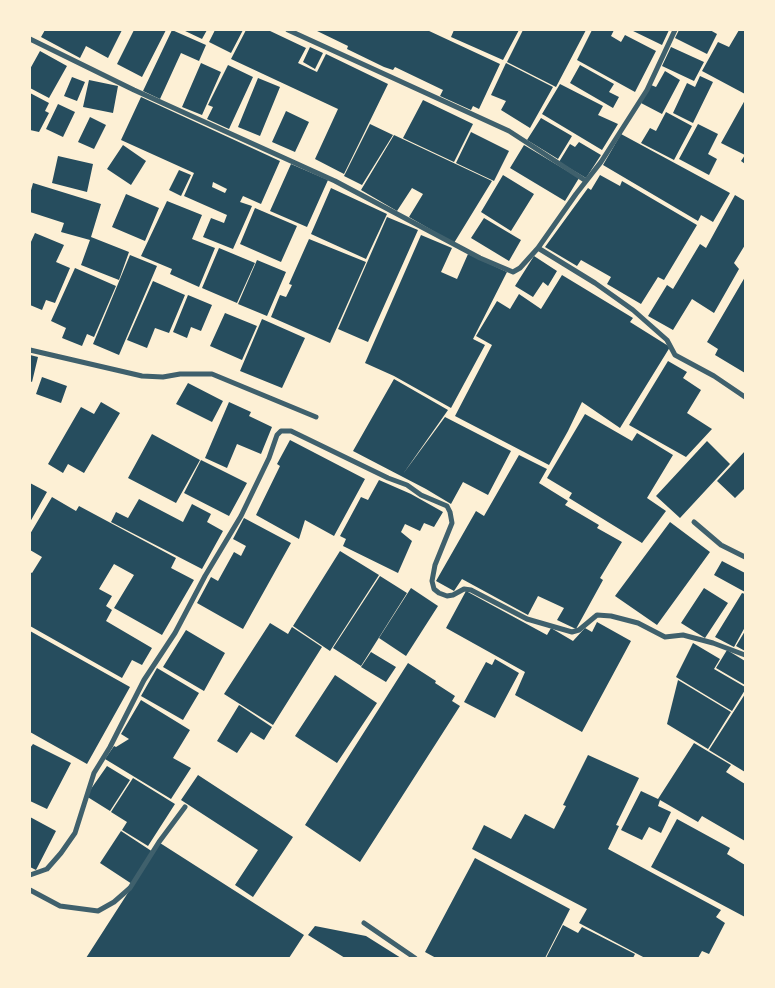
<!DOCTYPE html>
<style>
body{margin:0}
#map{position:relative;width:775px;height:988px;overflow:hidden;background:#fdf0d5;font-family:Jost,sans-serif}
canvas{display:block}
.frame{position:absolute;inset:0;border:31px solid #fdf0d5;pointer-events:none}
</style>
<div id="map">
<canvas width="775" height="988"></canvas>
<div class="frame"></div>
</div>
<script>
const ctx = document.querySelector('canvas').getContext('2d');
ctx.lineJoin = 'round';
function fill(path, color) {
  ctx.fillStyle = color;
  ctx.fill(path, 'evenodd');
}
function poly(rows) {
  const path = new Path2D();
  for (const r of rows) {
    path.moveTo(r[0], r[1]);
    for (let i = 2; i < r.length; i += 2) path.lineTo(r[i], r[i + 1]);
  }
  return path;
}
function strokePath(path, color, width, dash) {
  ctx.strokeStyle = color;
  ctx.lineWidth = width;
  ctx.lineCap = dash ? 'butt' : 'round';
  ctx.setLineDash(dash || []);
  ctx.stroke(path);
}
fill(poly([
 [45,30,122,30,108,58,86,46,80,58,41,37],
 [134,30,166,30,142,77,117,64],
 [172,30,206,45,199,61,181,53,160,99,143,91],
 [183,30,207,30,202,39],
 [215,30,243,30,231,53,209,42],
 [246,30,268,30,306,48,298,63,317,72,326,54,388,84,344,174,315,159,338,109,231,59],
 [315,30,427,30,500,64,479,109,473,106,471,110,440,96,443,90,395,67,393,70,384,67,347,49,348,46],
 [454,30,519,30,503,60,451,37],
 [523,30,586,30,556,87,507,62],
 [592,30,614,30,611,36,621,42,625,35,656,51,635,92,577,60],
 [631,30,669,30,662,45],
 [679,30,710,30,717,34,707,54,675,38],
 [739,30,745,30,745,94,702,71,718,42,729,47],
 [310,47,323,53,315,69,303,62],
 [671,47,704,62,694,81,662,66],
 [40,51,67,66,49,98,30,88,30,69],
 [201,63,221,72,202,115,182,107],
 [506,63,553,87,530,128,501,110,506,101,491,95],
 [228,65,253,77,229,129,207,119,213,107,208,105],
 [580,65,614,84,609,92,619,97,613,108,570,83],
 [665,71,680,80,662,114,641,103,651,85,656,87],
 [700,76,713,82,693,123,673,113,687,83,695,87],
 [72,77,85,82,77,101,64,96],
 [258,78,280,87,260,136,238,127],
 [89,80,118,86,113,113,83,107],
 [560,84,603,106,598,115,618,124,602,150,542,114],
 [30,93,49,103,45,111,49,113,39,132,30,130],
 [141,97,280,161,261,204,243,196,240,202,252,206,233,249,203,237,211,218,224,223,227,215,184,196,194,173,121,140],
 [213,182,227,189,225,193,212,187],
 [423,100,473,124,454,162,403,138],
 [745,100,745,164,741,161,745,155,721,143],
 [58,104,75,112,63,137,46,129],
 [286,111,309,122,295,152,272,142],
 [666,112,692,126,674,160,641,143,650,128,656,131],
 [90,117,106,125,94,149,78,142],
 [541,118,572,136,558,159,527,140],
 [370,124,393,135,362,185,344,176],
 [698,124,718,134,708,154,717,159,709,175,679,159],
 [471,132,509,151,494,181,456,163],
 [621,134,730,193,713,222,701,215,698,221,603,165],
 [394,135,492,181,454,243,409,217,423,194,412,188,397,211,361,190],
 [579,142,601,155,586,178,559,162,570,144,575,147],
 [123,145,146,161,131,185,107,169],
 [524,145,579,178,565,201,510,168],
 [58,156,93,164,87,192,52,183],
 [291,164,328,180,307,227,270,211],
 [179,170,191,175,181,196,169,190],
 [503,175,534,194,511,231,481,212],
 [600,175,620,186,622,181,697,225,664,280,658,277,641,304,607,284,611,277,581,260,577,266,545,247,588,188,591,190],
 [33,183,101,204,91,237,129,252,119,280,81,265,90,240,61,232,64,223,30,212,30,194],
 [331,188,387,214,366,259,311,234],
 [126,194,159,208,145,241,112,227],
 [735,195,745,201,745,245,734,263,739,269,714,313,692,299,673,330,648,316,667,285,673,289,700,244,706,248],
 [167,201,202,215,192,239,215,248,199,287,170,274,172,269,141,256],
 [255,208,297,226,281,262,240,244],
 [387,217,418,230,368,342,338,329],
 [484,218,521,240,509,261,471,238],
 [35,233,64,245,56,262,70,268,55,303,46,300,42,310,30,305,30,244],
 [421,235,452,248,441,272,457,279,468,254,507,272,473,339,485,345,451,408,394,376,365,363],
 [309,239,366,262,330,343,271,317,280,295,286,297,292,285,289,284],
 [219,248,255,263,237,303,202,288],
 [130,255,157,266,119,355,93,344],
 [534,256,557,271,548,286,543,282,533,297,515,286],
 [257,260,286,272,267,316,238,304],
 [75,268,116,286,94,337,87,334,82,346,62,338,66,328,51,321],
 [562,275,633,318,630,322,670,347,620,428,582,402,568,431,549,465,455,416,492,345,476,336,497,301,510,309,519,294,541,309],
 [745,277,745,373,715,355,718,349,707,342],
 [153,281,185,295,169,333,155,328,147,348,127,340],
 [188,295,212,305,201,331,191,327,187,338,173,332],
 [225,313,257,326,242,360,210,346],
 [262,319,305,338,282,388,240,371],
 [30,355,38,357,32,382,30,381],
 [668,361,687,372,683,378,701,390,687,413,712,429,686,457,629,425],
 [42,377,67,386,61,403,36,394],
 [394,379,448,410,403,474,445,417,511,451,488,495,463,482,451,504,426,489,353,451],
 [188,383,223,401,212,422,176,404],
 [101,402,120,413,84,473,68,464,63,473,48,464,81,407,94,414],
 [229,402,251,412,249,416,272,427,261,454,237,444,227,468,205,458],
 [585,414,632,441,637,433,673,455,647,498,666,511,642,543,569,498,572,493,547,478],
 [152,434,200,460,176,503,128,478],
 [290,440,365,479,334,536,305,520,299,539,256,515,280,466,277,464],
 [707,441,730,464,680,518,656,496],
 [745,451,745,488,735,498,717,481],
 [519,455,547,469,539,483,568,501,565,505,599,525,597,528,622,542,600,578,603,580,576,629,557,620,564,608,538,596,528,615,462,579,454,591,436,581,476,511,484,516],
 [201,460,247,483,229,516,184,493],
 [379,480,411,494,443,512,434,527,424,523,420,531,405,524,401,532,412,541,398,573,343,546,346,539,340,536,361,497,368,500],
 [30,483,47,492,30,522],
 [52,497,76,511,79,506,176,558,171,568,194,580,162,635,114,608,134,575,114,564,99,589,112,596,106,606,112,610,106,621,152,648,142,665,132,660,122,678,30,626,30,572,32,573,42,557,30,550,30,534],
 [139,499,183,522,192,504,211,514,207,522,223,531,202,569,111,522,116,512,128,518],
 [244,518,291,543,243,629,197,603,211,577,218,581,234,552,241,556,246,546,233,539],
 [670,522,710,552,657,625,615,596],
 [340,551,379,575,330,651,293,626],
 [722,561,745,573,745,592,714,575],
 [380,576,407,593,361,666,333,648],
 [411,588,438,606,406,656,379,638],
 [704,588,728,603,705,638,681,623],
 [466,591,547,635,551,628,573,641,585,628,592,632,597,622,631,641,582,732,515,695,525,672,446,628],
 [742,593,745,594,745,627,734,647,715,637],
 [270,623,288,634,292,627,322,647,273,725,224,694],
 [186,630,225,653,204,691,163,667],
 [30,631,130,687,87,764,30,732],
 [745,631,745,651,736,646],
 [693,643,720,659,714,669,745,687,745,690,732,711,676,677],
 [727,650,745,661,745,685,716,668],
 [371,652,396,667,386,682,361,667],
 [495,659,519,673,495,718,464,702,486,662,492,665],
 [408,663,436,681,435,683,455,696,452,701,460,706,360,862,305,825],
 [157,668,199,693,183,720,141,696],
 [335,675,377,703,337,763,295,736],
 [678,680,731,712,708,749,667,724],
 [745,694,745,772,709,750],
 [141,700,190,730,173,758,191,768,171,799,105,759,114,746,116,747,129,739,121,734],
 [239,705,272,727,264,740,251,732,237,753,217,741],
 [694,743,731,765,726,772,745,784,745,841,702,816,698,822,660,800,658,806,671,812,661,833,649,827,642,840,621,830,641,791,658,799],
 [33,744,71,763,47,809,30,801,30,748],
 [588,755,639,778,616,825,619,826,608,849,721,910,716,917,725,923,709,954,702,951,698,958,645,958,579,923,587,909,472,849,484,825,511,839,525,814,554,829,566,806,563,805],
 [107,766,130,780,110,811,86,796],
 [198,775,293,837,253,897,235,885,258,850,181,800],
 [133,778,175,804,148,846,122,830,127,822,111,812],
 [30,817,56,831,36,870,30,867],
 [677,819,730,848,727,854,745,865,745,917,651,867],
 [121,831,153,852,132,884,100,863],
 [160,843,304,935,289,958,86,958],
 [475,858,570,909,545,958,436,958,425,952],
 [563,925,578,933,582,927,635,954,633,958,546,958],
 [315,926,366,936,401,958,345,958,308,935]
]), '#264d5e');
strokePath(poly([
 [288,30,509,131,586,181],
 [30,39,134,90,335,181,480,258,513,272,520,268,538,248,576,194,601,162,647,90,675,30],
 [538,248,595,283,633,310,667,340,675,355,714,376,745,397],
 [30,350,142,376,163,377,180,374,212,374,316,417],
 [694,522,721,545,745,557],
 [30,875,47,869,61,853,75,833,94,773,110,747,144,680,175,633,205,576,241,516,269,458,277,435,281,431,291,431,388,478,407,485,421,495,447,506,450,512,452,523,435,565,432,581,434,589,439,593,447,596,453,595,464,589,471,590,527,619,572,632,579,630,597,615,611,616,638,623,665,637,683,635,713,643,745,655],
 [30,890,60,906,98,911,114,902,130,888,159,842,185,807],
 [364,923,415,958]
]), '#3f606c', 5);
</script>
